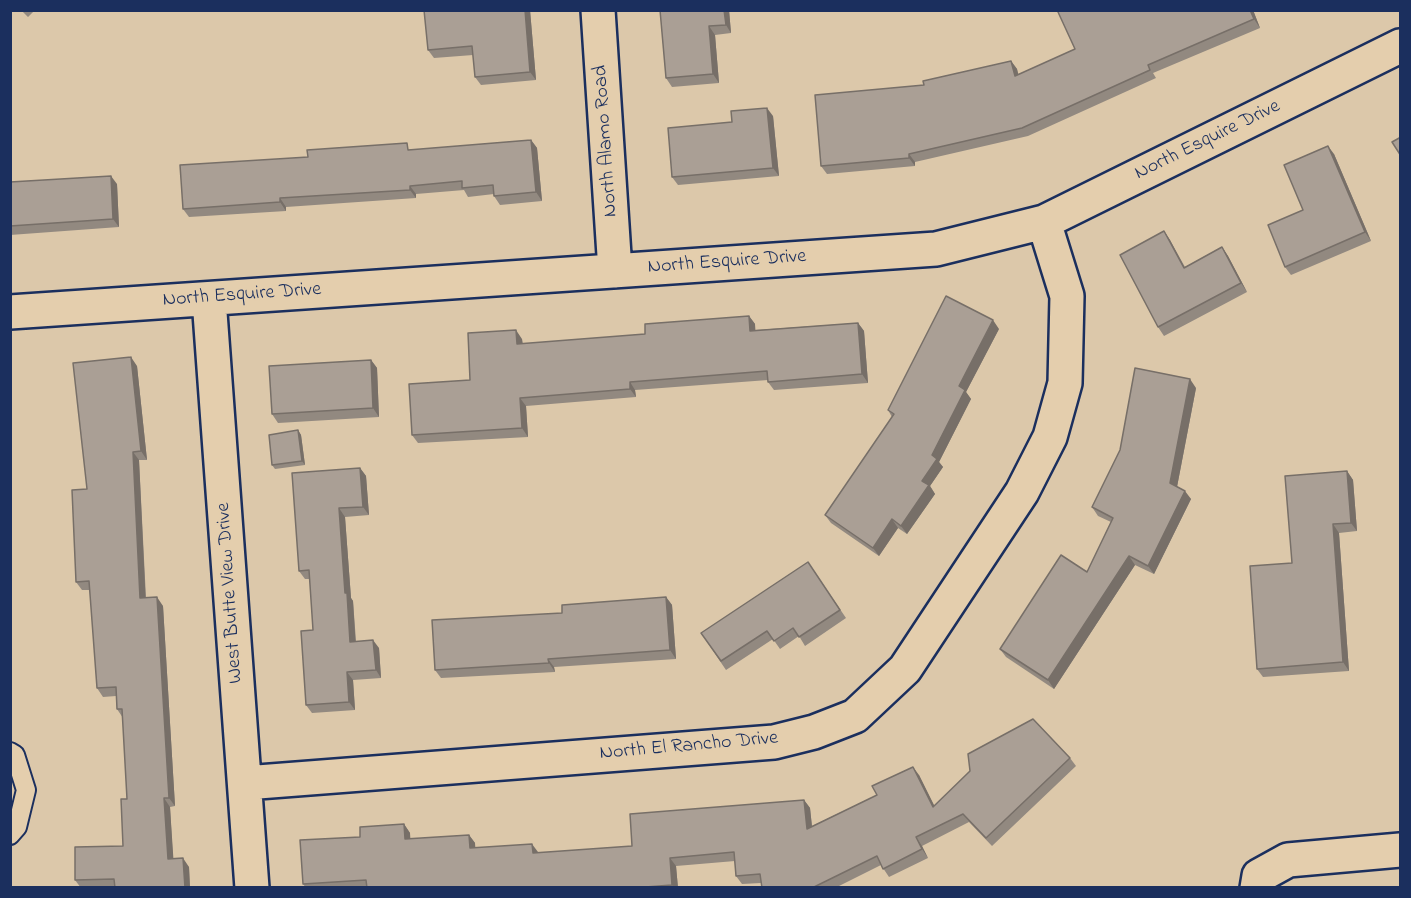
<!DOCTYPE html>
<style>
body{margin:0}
#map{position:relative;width:1411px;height:898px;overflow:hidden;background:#dcc8aa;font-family:"Indie Flower",sans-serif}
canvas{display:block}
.frame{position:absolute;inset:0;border:12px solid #1b2f5e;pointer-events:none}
</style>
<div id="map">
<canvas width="1411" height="898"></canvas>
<div class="frame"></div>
</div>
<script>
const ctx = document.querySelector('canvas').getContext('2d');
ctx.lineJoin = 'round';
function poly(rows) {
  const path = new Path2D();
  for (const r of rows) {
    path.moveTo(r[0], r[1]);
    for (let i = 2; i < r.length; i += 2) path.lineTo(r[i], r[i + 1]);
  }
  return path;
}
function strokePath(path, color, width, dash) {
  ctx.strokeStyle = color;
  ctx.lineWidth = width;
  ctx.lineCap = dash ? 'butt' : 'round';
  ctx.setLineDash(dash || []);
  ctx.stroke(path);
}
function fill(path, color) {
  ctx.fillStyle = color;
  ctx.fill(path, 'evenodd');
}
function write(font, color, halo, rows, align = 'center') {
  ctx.font = font + ' "Indie Flower",sans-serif';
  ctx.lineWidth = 4.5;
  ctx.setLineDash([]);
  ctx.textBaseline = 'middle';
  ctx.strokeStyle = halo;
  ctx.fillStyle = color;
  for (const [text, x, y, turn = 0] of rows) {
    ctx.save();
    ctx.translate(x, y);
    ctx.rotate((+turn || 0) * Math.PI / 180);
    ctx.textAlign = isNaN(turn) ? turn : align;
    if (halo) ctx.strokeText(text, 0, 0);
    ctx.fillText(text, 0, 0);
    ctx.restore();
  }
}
const service = poly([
 [10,752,15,755,26,790,17,827,10,835]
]);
const minor = poly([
 [598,10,615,271],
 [209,299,252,888],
 [10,312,936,249,1044,222,1400,46],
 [245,783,774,742,814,732,855,716,905,669,1022,492,1050,437,1065,383,1067,296,1044,222],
 [1257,888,1259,876,1288,860,1400,850]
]);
strokePath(service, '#1b2f5e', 22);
strokePath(minor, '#1b2f5e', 38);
strokePath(service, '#e4cead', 18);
strokePath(minor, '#e4cead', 33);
fill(poly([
 [21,10,35,10,28,17],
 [424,10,530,10,536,80,481,85,475,77,473,55,434,58,428,50],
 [660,10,729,10,731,33,715,35,719,83,672,87,666,78],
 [1061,10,1253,10,1260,28,1153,73,1156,78,1028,136,915,162,915,166,827,174,821,166,924,85,1011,61,1017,69,1018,75,1075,49],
 [773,116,779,176,678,185,672,177,732,122],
 [531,140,537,148,542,201,500,205,494,196,494,194,468,197,464,190,416,194,416,198,286,207,286,211,189,217,183,209,308,157,412,150],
 [1334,154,1371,241,1291,275,1285,267,1303,210],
 [10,182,117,184,119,227,10,235],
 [1164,231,1170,240,1185,267,1222,247,1228,256,1247,292,1164,336,1158,327],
 [749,316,755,324,755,330,858,323,864,331,868,383,774,390,768,382,768,380,635,390,636,397,526,406,528,437,418,443,412,435,522,339,523,344,645,334],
 [999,329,966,392,971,399,939,462,943,467,930,486,935,494,907,534,898,528,879,556,831,523,825,515,892,417,888,410],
 [371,360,377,368,379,417,278,423,272,414],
 [137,366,147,460,139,460,146,598,163,606,175,806,170,807,173,859,189,867,190,888,81,888,75,880,123,846,127,799,123,718,117,709,116,696,103,697,97,688,90,590,82,590,76,582,87,489],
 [1196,388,1177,487,1191,499,1154,574,1135,565,1054,689,1006,657,1000,649,1087,572,1111,522,1098,516,1092,507],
 [298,430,301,435,305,465,275,469,272,465],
 [360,468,366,476,369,515,345,517,351,598,353,601,356,641,379,648,381,678,353,680,355,710,312,713,306,705,313,630,310,579,305,579,299,571],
 [1347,471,1353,480,1357,531,1339,533,1349,671,1263,677,1257,669,1292,563],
 [808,562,846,618,805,646,799,636,780,649,773,639,726,670,701,633],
 [666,597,672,605,676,659,554,667,555,672,441,678,435,670,562,613],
 [1070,758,1076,766,992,846,969,822,922,846,928,858,889,877,881,865,835,888,762,888,761,883,742,884,736,876,735,861,676,866,678,888,306,888,303,884,360,837,404,824,410,833,410,839,469,835,475,843,475,848,538,853,632,846,804,800,810,808,812,826,919,775,934,806]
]), '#928980');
fill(poly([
 [525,10,530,10,536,80,530,72],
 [724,10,729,10,731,33,726,25],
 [1250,10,1253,10,1260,28,1254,19],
 [709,26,715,35,719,83,713,74],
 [1011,61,1017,69,1021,85,1015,76],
 [767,108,773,116,779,176,773,168],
 [531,140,537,148,542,201,536,192],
 [1328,146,1334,154,1371,241,1365,232],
 [909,154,915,162,915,166,909,158],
 [111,176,117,184,119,227,113,219],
 [410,186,416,194,416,198,410,190],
 [280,198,286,207,286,211,280,202],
 [1164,231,1170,240,1189,276,1184,268],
 [1222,247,1228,256,1247,292,1241,283],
 [749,316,755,324,756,339,750,331],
 [993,320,999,329,966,392,971,399,939,462,943,467,930,486,935,494,907,534,901,526,922,481,959,386],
 [858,323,864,331,868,383,862,374],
 [516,330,522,339,523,353,517,344],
 [131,357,137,366,147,460,141,451],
 [371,360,377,368,379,417,373,408],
 [1190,379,1196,388,1176,492,1170,483],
 [630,382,635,390,636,397,630,389],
 [520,398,526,406,528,437,522,428],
 [298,430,301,435,305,465,302,461],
 [133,452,139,460,146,607,140,598],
 [360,468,366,476,369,515,363,507],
 [1347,471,1353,480,1357,531,1351,523],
 [1185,491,1191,499,1154,574,1148,566],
 [339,508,345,517,351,598,353,601,356,650,350,642,345,593],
 [892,519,898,528,879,556,873,548],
 [1333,524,1339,533,1349,671,1343,662],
 [1129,556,1135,565,1054,689,1048,680],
 [157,597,163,606,175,806,169,798],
 [666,597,672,605,676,659,670,650],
 [373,640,379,648,381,678,376,670],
 [548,659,554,667,555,672,549,663],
 [347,672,353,680,355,710,349,702],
 [913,767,919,775,939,815,933,807],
 [164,798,170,807,174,868,168,859],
 [804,800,810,808,813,837,807,829],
 [404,824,410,833,411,848,405,839],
 [469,835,475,843,476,857,470,848],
 [916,837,922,846,928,858,922,849],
 [532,844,538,852,539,862,533,853],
 [183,858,189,867,190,888,185,888],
 [670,858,676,866,678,888,674,888,672,885]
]), '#776f68');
const building = poly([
 [424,10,525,10,530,72,475,77,472,46,428,50,424,10],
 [660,10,724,10,726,25,709,26,713,74,666,78,660,10],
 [1061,10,1250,10,1254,19,1148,65,1150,70,1022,128,909,154,909,158,821,166,815,95,924,85,923,81,1011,61,1015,76,1075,49,1058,12,1061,10],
 [767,108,773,168,672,177,668,128,732,122,731,111,767,108],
 [1401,137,1401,156,1392,142,1401,137],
 [531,140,536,192,494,196,493,185,462,188,462,181,410,186,410,190,280,198,280,202,183,209,180,165,308,157,307,150,407,143,408,150,531,140],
 [1328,146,1365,232,1285,267,1268,225,1303,210,1284,165,1328,146],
 [111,176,113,219,10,226,10,182,111,176],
 [1164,231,1184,268,1222,247,1241,283,1158,327,1120,255,1164,231],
 [946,296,993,320,959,386,965,390,932,455,937,459,922,481,929,485,901,526,892,519,873,548,825,515,894,414,888,410,946,296],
 [749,316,750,331,858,323,862,374,768,382,767,371,630,382,630,389,520,398,522,428,412,435,409,384,470,380,468,333,516,330,517,344,645,334,645,324,749,316],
 [131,357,141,451,133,452,140,598,157,597,169,798,164,798,168,859,183,858,185,888,115,888,114,879,75,880,75,847,123,846,121,799,127,799,122,709,117,709,116,687,97,688,89,581,76,582,72,490,87,489,73,363,131,357],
 [371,360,373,408,272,414,269,366,371,360],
 [1135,368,1190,379,1170,483,1185,491,1148,566,1129,556,1048,680,1000,649,1061,555,1087,572,1113,518,1092,507,1120,450,1135,368],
 [298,430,302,461,272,465,269,435,298,430],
 [360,468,363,507,339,508,345,593,347,593,350,642,373,640,376,670,347,672,349,702,306,705,301,631,313,630,309,570,299,571,292,473,360,468],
 [1347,471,1351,523,1333,524,1343,662,1257,669,1250,566,1292,563,1285,476,1347,471],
 [808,562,840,610,799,637,793,628,774,641,767,631,721,661,701,633,808,562],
 [666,597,670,650,548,659,549,663,435,670,432,620,562,613,562,605,666,597],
 [1033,719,1070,758,986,838,963,814,916,837,922,849,883,869,877,856,814,887,762,888,760,874,736,876,734,852,670,858,672,885,632,888,367,888,366,880,303,884,300,840,360,837,360,827,404,824,405,839,469,835,470,848,532,844,533,853,632,846,630,814,804,800,807,829,877,795,872,786,913,767,933,807,970,771,968,754,1033,719]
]);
fill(building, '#aa9f95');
strokePath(building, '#776f68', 1.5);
write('20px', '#1b2f5e', '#e4cead', [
 ["North Alamo Road",607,141,-94],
 ["North Esquire Drive",1208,141,-26],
 ["North Esquire Drive",727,263,-4],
 ["North Esquire Drive",242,296,-4],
 ["West Butte View Drive",231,593,-94],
 ["North El Rancho Drive",689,747,-5]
]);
</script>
